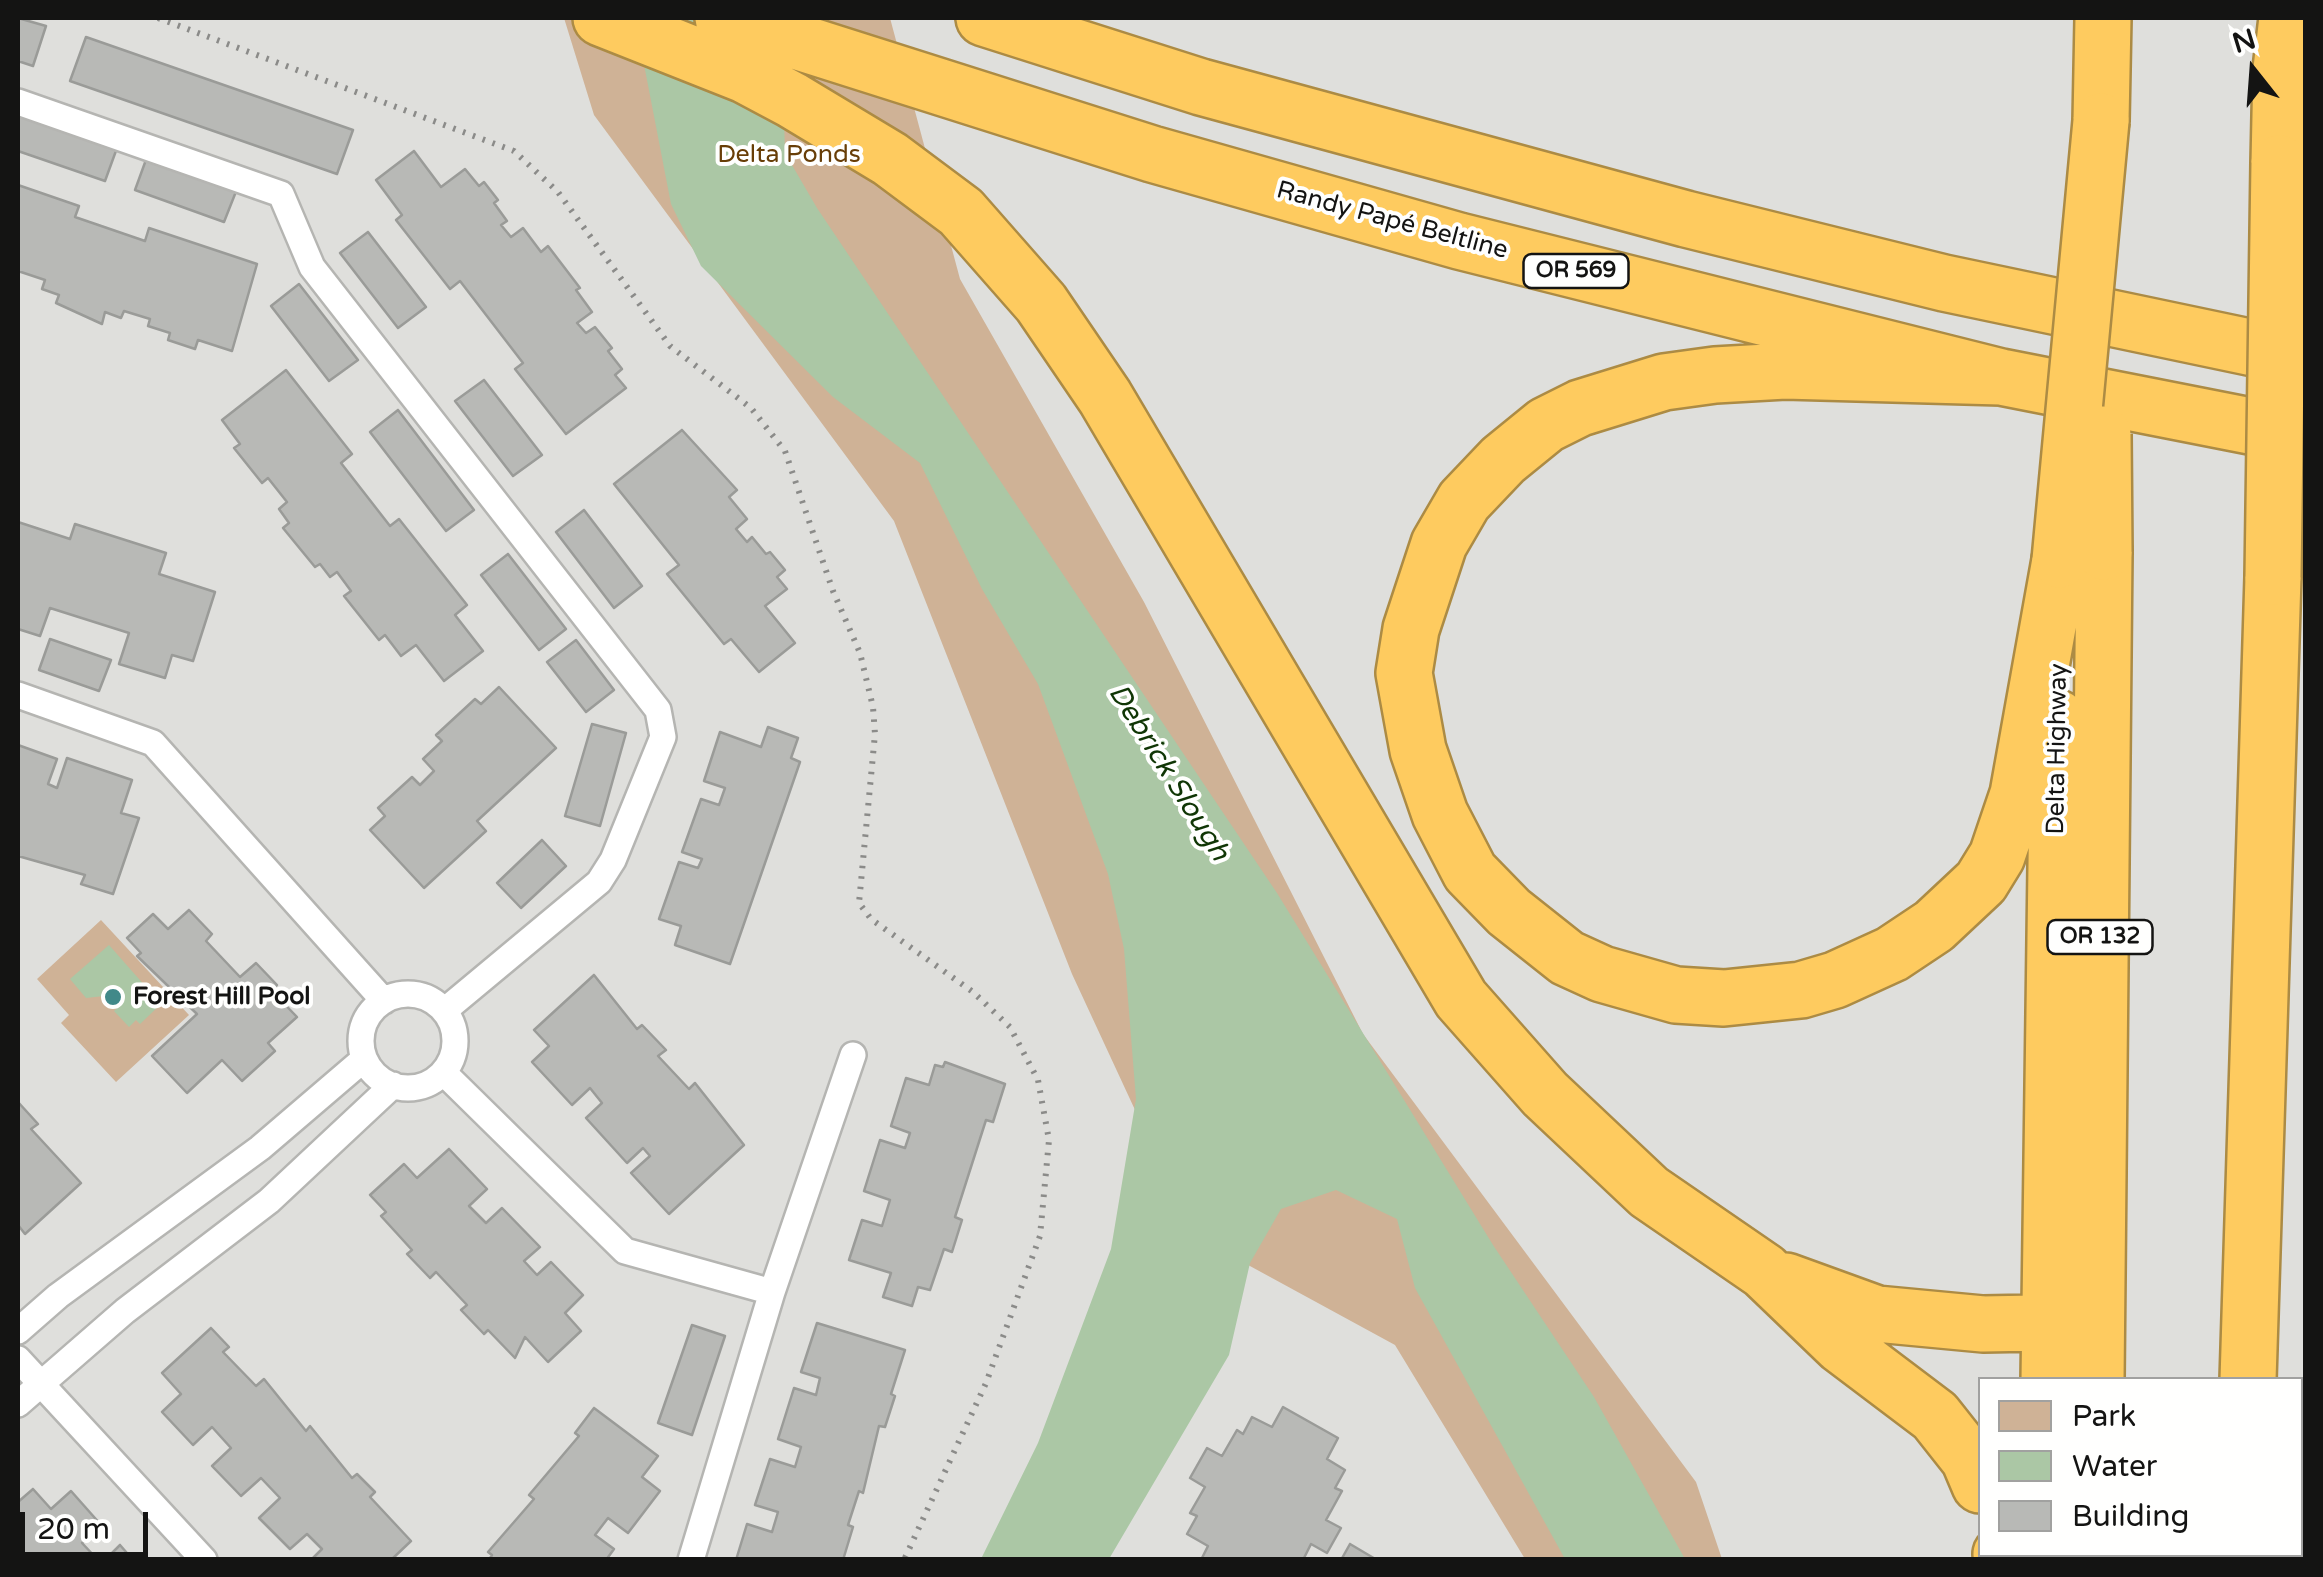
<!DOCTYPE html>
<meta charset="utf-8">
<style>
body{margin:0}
#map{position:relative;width:2323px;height:1577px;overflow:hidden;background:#dfdfdc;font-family:"Varela Round",sans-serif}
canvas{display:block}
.frame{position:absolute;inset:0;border:20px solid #141413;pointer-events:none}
.legend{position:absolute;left:1978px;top:1377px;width:325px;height:180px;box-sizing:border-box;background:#fffffe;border:2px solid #a1a1a0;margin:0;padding:12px 18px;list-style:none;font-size:30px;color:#141413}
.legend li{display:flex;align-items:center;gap:20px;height:50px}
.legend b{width:50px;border:2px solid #a1a1a0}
.north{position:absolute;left:2203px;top:20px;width:100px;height:100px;-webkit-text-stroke:8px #fffffe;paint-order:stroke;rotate:343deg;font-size:28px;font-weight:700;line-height:40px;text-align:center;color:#141413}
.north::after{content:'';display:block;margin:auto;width:35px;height:45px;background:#141413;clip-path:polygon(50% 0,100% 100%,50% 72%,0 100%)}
.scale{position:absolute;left:20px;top:1512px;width:128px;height:45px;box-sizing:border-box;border:5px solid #141413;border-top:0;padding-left:12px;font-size:30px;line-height:35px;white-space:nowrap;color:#141413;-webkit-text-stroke:8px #fffffe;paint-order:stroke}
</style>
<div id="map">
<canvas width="2323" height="1577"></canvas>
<div class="frame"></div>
<ul class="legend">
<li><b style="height:28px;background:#cfb296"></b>Park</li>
<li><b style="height:28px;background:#abc7a5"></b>Water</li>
<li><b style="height:28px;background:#b8b9b6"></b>Building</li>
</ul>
<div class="north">N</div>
<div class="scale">20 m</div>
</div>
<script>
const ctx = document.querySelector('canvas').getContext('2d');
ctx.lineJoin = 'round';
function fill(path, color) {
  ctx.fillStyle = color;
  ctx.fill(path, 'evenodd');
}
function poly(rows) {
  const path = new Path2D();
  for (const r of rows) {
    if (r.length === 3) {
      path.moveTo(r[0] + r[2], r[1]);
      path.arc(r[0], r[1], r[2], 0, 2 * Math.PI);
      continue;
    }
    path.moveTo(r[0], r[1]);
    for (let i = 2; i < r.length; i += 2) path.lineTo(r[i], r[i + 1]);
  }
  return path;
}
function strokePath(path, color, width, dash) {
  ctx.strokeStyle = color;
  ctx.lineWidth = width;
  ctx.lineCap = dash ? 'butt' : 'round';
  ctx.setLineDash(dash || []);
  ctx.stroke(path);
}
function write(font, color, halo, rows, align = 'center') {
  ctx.font = font + ' "Varela Round",sans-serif';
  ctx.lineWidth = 8;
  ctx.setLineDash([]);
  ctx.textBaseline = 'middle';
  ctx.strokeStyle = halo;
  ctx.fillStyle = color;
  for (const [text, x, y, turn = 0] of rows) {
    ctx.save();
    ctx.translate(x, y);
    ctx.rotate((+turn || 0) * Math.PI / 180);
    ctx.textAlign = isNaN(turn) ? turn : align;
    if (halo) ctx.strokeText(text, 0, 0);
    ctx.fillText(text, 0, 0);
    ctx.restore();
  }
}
fill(poly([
 [564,18,890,18,960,279,1144,602,1363,1034,1696,1482,1722,1559,1525,1559,1395,1345,1193,1235,1072,974,894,521,594,115],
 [101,920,189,1015,116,1082,61,1023,69,1015,37,979]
]), '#cfb296');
fill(poly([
 [635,18,781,18,785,153,817,208,1277,893,1493,1245,1594,1397,1685,1559,1565,1559,1415,1288,1397,1219,1336,1190,1281,1209,1250,1263,1229,1355,1109,1559,981,1559,1038,1443,1111,1249,1136,1099,1124,949,1108,874,1038,684,982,589,920,463,833,397,701,266,671,204],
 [109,945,161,1004,140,1024,136,1020,129,1027,114,1011,121,1004,113,995,86,998,70,979]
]), '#abc7a5');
const building = poly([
 [18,18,46,26,33,66,18,61,18,18],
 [86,37,353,130,337,174,70,81,86,37],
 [18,113,117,148,105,181,18,151,18,113],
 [414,151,441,187,465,169,479,186,484,182,498,200,494,203,507,221,501,225,511,237,523,228,541,252,548,246,580,288,576,290,592,312,577,323,586,333,595,327,612,348,608,351,622,369,615,375,626,388,566,434,515,369,523,363,460,281,450,289,396,220,402,215,376,180,414,151],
 [147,157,237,189,224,222,135,190,147,157],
 [18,185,79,206,75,217,145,241,149,228,257,264,232,351,198,340,195,349,168,340,170,333,148,326,150,319,124,311,121,318,105,312,102,324,56,303,59,295,42,289,45,280,18,271,18,185],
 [368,232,426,307,398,328,340,253,368,232],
 [299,284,358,360,329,381,271,306,299,284],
 [286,370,352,454,341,463,390,526,399,519,467,605,455,615,483,651,444,681,416,645,401,656,385,635,379,640,344,596,351,591,337,572,330,577,320,564,315,567,283,528,289,523,279,509,287,502,268,478,262,483,234,448,240,444,222,420,286,370],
 [484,380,542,455,513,476,455,401,484,380],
 [398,410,474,510,446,531,370,432,398,410],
 [682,430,737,490,729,497,747,519,736,529,747,542,752,537,766,554,770,552,785,570,777,577,787,589,765,606,795,643,759,672,731,639,724,644,667,574,679,565,614,484,682,430],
 [584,510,642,586,614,608,556,532,584,510],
 [18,522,70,539,75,524,166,553,159,574,215,592,193,661,172,655,165,678,119,664,129,633,50,608,40,636,18,629,18,522],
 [508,554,566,629,539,650,481,575,508,554],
 [50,639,111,660,99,691,39,670,50,639],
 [576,640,614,690,586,712,547,662,576,640],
 [499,687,556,748,477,821,486,831,424,888,370,830,385,816,378,808,412,777,420,785,434,771,423,759,442,741,436,735,475,699,481,704,499,687],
 [592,724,626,733,600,826,565,816,592,724],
 [768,727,798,738,791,758,800,762,730,964,675,945,681,926,659,919,679,862,698,868,702,859,682,852,701,799,719,805,725,788,704,781,720,732,761,747,768,727],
 [18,745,57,759,48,784,57,788,67,758,132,780,121,813,139,818,113,894,81,884,85,875,18,856,18,745],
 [542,840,566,866,521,908,497,883,542,840],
 [189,910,212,934,206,941,240,977,256,963,277,985,272,991,297,1017,268,1043,275,1051,242,1081,222,1060,187,1093,152,1056,197,1014,137,956,141,953,127,938,153,914,168,929,189,910],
 [594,975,637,1029,642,1025,666,1050,658,1056,689,1089,695,1083,744,1145,669,1214,631,1173,650,1156,643,1148,627,1163,586,1118,602,1103,590,1088,572,1105,532,1062,549,1046,534,1030,594,975],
 [945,1062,1005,1084,993,1122,986,1120,955,1217,962,1220,952,1252,944,1249,930,1290,918,1287,912,1306,883,1297,891,1273,849,1260,862,1220,882,1226,890,1200,864,1191,880,1140,905,1148,910,1133,891,1126,906,1078,929,1085,935,1065,943,1067,945,1062],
 [18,1102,38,1124,31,1129,81,1183,25,1234,18,1225,18,1102],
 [449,1149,487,1189,469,1206,486,1223,502,1208,540,1247,524,1261,537,1275,551,1262,583,1295,565,1313,581,1331,548,1362,525,1337,515,1358,488,1330,484,1334,461,1310,467,1305,436,1272,430,1278,407,1254,412,1250,381,1216,386,1212,370,1195,404,1164,417,1178,449,1149],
 [817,1323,905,1350,891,1394,895,1396,885,1427,879,1426,863,1493,859,1491,848,1525,853,1527,843,1560,736,1560,747,1524,772,1532,778,1512,755,1505,770,1459,795,1467,801,1447,778,1439,794,1388,816,1395,820,1378,801,1372,817,1323],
 [692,1325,725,1336,692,1435,658,1423,692,1325],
 [211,1328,229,1347,223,1352,256,1386,264,1379,306,1431,310,1426,352,1478,357,1474,375,1492,370,1497,411,1541,391,1560,311,1560,322,1549,307,1534,290,1549,259,1518,280,1498,261,1478,241,1496,212,1466,231,1448,212,1427,193,1445,162,1412,181,1394,162,1373,211,1328],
 [1283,1407,1338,1438,1327,1459,1345,1470,1335,1488,1342,1491,1326,1520,1341,1528,1327,1553,1311,1544,1303,1560,1201,1560,1208,1546,1187,1534,1197,1516,1190,1513,1205,1487,1190,1478,1207,1448,1222,1456,1237,1430,1243,1434,1252,1417,1272,1427,1283,1407],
 [594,1408,658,1456,642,1477,660,1491,628,1533,608,1518,595,1535,614,1549,606,1560,489,1560,492,1555,488,1552,534,1499,529,1495,579,1436,575,1433,594,1408],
 [33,1489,51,1509,71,1491,102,1526,82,1543,98,1560,18,1560,18,1502,33,1489],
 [1350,1544,1377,1560,1341,1560,1350,1544],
 [120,1545,133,1560,105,1560,120,1545]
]);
fill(building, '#b8b9b6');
strokePath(building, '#9a9b98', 2.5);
const lane = poly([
 [18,102,281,194,312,267,658,710,663,737,613,860,599,882,444,1011],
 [18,695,153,743,384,1001],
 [408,1041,47],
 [444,1073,625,1251,772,1292],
 [18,1331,58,1296,260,1148,364,1059],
 [18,1359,204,1560],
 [18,1404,125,1311,269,1201,393,1085],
 [691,1560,772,1292,853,1055]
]);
const highway = poly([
 [601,18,745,75,792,100,890,159,961,212,1041,303,1105,397,1461,999,1545,1094,1649,1192,1764,1271,1841,1345,1935,1416,1969,1459,1980,1485],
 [723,18,1152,154,1459,241,2001,377,2306,437],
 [984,18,1201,87,1686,219,1944,283,2306,359],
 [2101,121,2103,18],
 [2279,163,2281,69,2287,18],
 [2001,377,1785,371,1715,375,1664,382,1580,408,1546,425,1503,460,1464,501,1439,544,1411,629,1404,673,1418,750,1440,814,1470,872,1509,912,1567,958,1602,974,1676,995,1724,998,1801,990,1835,980,1892,954,1934,926,1981,882,1997,856,2018,794,2060,560],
 [1786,1281,1877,1314,1983,1324,2088,1322],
 [2049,1380,2058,718],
 [2096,1380,2104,552],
 [2248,1380,2273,577],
 [2001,1554,2002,1560],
 [2044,1560,2044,1554],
 [2095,1560,2095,1554],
 [2242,1560,2243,1554]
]);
strokePath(lane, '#b5b5b2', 30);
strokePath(highway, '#ac8b44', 60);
strokePath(poly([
 [158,18,514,151,558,192,670,346,751,408,785,451,833,591,860,653,873,707,875,734,859,903,871,919,973,992,1010,1027,1038,1080,1049,1140,1040,1236,986,1383,904,1560]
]), '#8b8b89', 6, [2.5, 8]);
strokePath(lane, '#fff', 25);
strokePath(highway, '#fecb5f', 55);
const highwayBridge = poly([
 [2103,434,2104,552],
 [2060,560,2101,121],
 [2273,577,2279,163]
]);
strokePath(highwayBridge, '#ac8b44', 60, []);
strokePath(highwayBridge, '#fecb5f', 55);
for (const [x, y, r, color] of [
 [113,997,10,"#418989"]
]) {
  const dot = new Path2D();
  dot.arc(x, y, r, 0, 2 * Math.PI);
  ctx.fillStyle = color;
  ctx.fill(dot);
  strokePath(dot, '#fffffe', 4);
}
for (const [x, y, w] of [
 [1576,271,105],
 [2100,937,105]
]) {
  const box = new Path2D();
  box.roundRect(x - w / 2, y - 17, w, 34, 8);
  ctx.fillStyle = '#fffffe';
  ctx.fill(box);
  strokePath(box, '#141413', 2.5);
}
write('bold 22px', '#141413', null, [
 ["OR 569",1576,271],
 ["OR 132",2100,937]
]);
write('25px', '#683e07', '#fffffe', [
 ["Delta Ponds",789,155]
]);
write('25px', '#141413', '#fffffe', [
 ["Randy Papé Beltline",1392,221,15],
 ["Delta Highway",2058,749,-89]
]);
write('bold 25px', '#141413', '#fffffe', [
 ["Forest Hill Pool",133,997]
], 'left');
write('italic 28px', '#103605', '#fffffe', [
 ["Debrick Slough",1168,773,58]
]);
</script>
